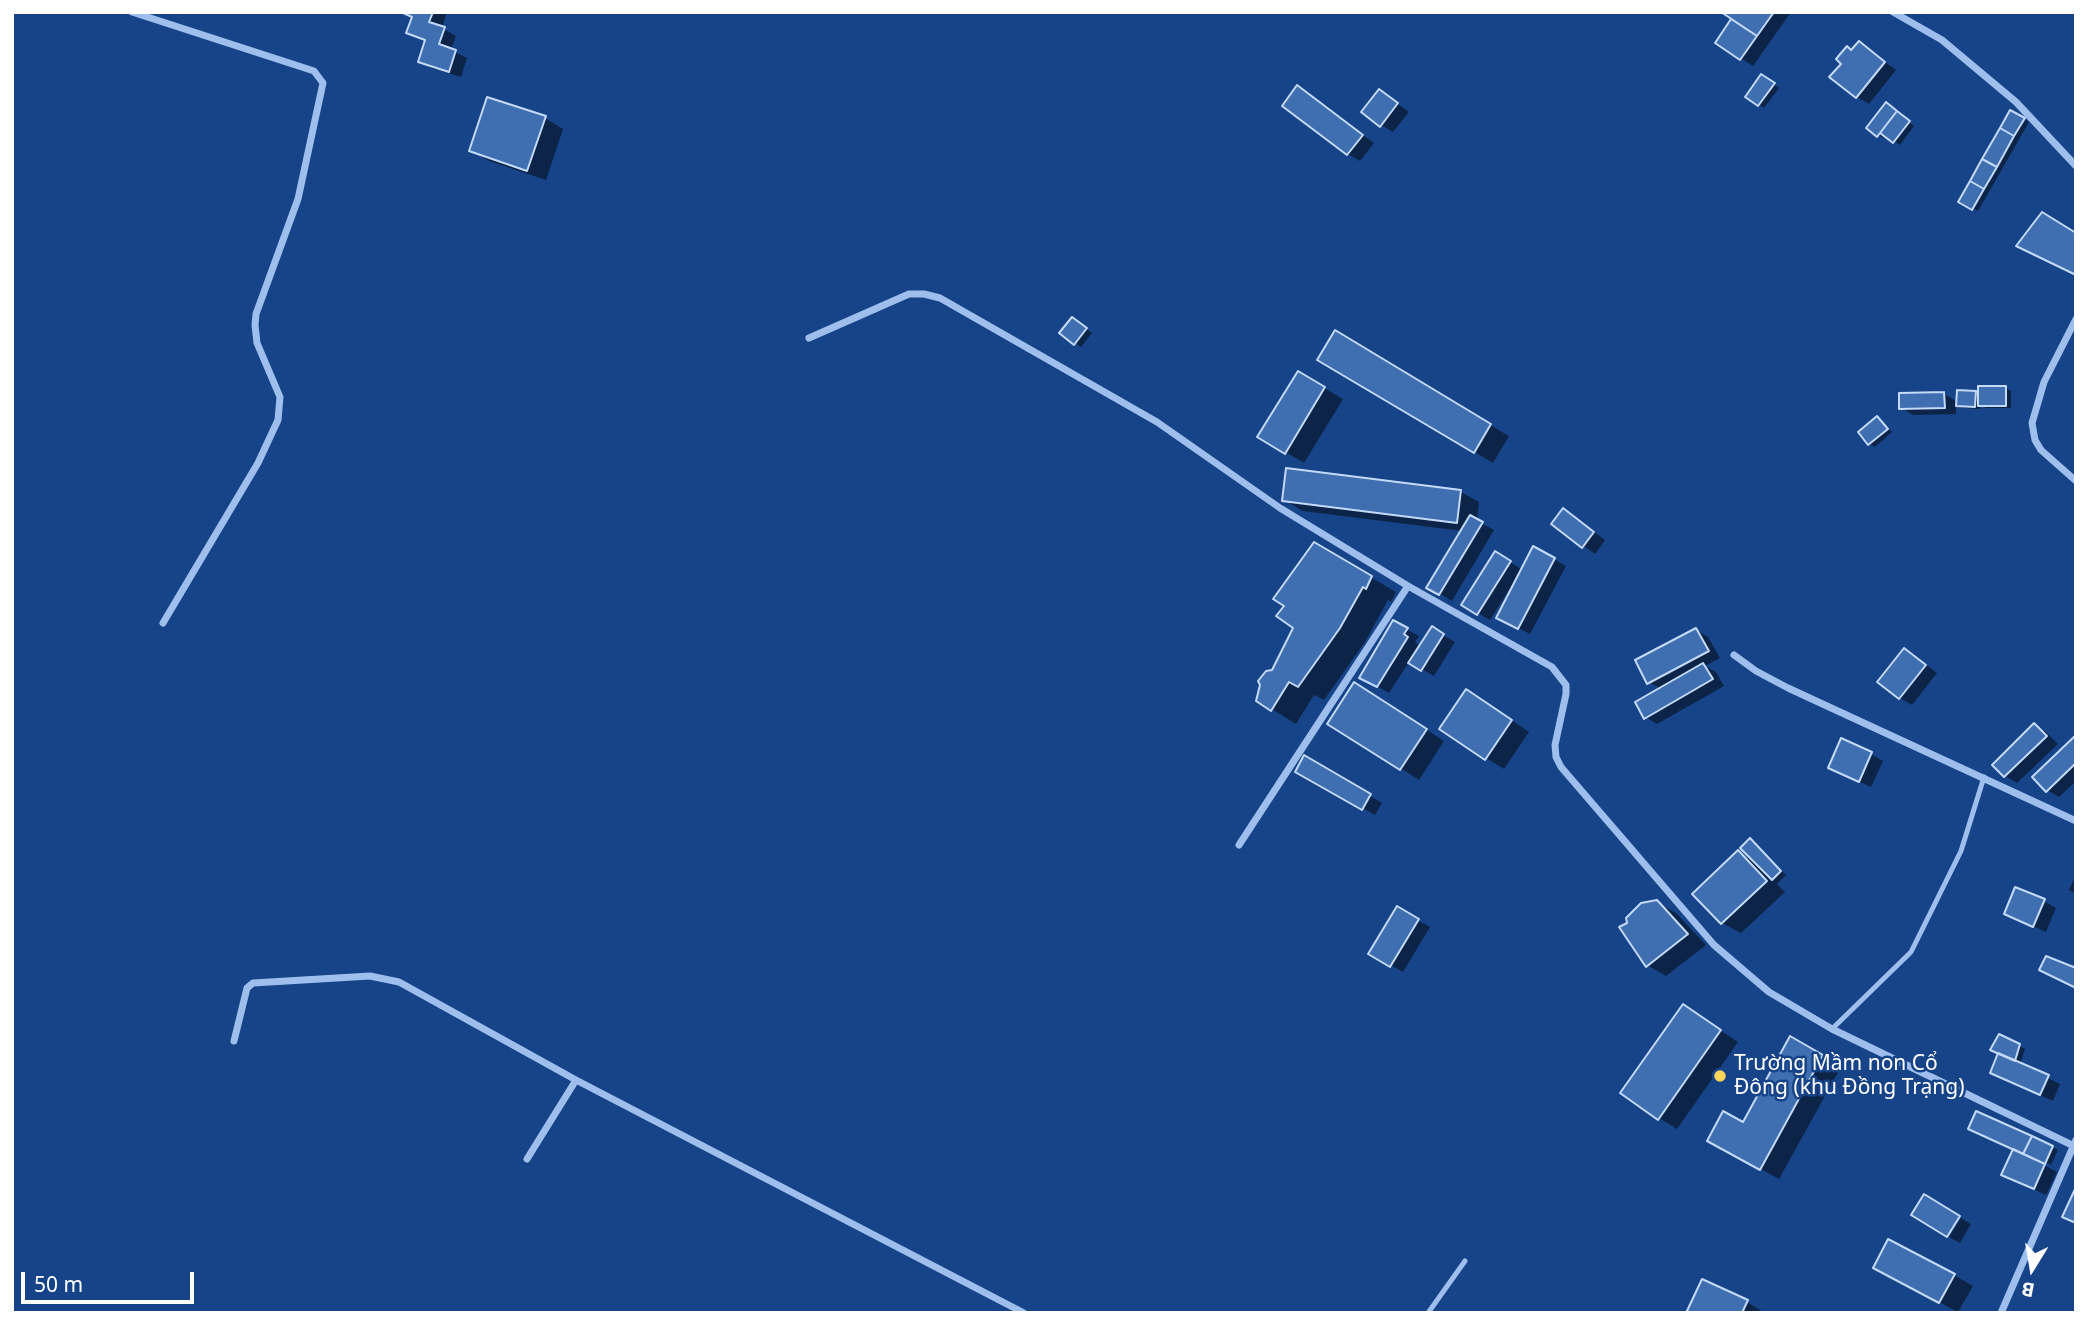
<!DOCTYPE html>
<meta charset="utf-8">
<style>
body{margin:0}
#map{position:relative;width:2088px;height:1325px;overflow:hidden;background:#174488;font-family:"Noto Sans",sans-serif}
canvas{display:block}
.frame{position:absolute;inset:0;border:14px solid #fff;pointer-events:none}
.north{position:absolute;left:1997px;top:1234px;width:70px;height:70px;-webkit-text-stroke:5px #174488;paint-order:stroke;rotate:191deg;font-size:19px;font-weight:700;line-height:28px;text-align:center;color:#fff}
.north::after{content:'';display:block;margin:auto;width:24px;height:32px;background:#fff;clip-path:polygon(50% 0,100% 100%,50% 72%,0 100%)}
.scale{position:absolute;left:21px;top:1272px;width:173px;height:32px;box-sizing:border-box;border:4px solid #fff;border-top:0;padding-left:9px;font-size:21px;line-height:24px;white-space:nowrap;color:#fff;-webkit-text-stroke:5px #174488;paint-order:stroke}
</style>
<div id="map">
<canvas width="2088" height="1325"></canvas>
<div class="frame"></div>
<div class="north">B</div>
<div class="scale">50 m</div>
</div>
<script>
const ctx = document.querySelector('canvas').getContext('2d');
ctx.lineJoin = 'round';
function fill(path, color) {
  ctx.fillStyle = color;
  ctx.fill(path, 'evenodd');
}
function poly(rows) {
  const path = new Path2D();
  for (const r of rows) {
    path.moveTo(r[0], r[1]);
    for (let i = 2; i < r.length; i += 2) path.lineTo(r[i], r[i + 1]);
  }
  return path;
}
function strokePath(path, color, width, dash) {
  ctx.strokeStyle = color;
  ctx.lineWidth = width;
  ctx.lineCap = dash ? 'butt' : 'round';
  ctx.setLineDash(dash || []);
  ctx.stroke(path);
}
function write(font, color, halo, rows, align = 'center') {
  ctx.font = font + ' "Noto Sans",sans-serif';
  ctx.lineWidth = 5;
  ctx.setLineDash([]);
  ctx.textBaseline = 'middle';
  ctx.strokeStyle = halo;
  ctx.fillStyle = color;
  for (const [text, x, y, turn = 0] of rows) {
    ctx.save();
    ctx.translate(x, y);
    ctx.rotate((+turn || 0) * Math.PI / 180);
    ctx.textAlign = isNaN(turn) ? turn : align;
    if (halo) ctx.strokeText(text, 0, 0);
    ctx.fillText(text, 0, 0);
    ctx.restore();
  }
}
fill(poly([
 [447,12,442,28,456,36,451,50,467,58,461,77,432,68,420,61,427,42,408,33,413,18,403,13],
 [1724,12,1791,12,1753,66,1717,43,1734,19],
 [1860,43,1896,70,1869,104,1857,97,1844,64,1847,48,1853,51],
 [1767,79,1779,88,1764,108,1747,96],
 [1298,87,1374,143,1360,161,1348,154],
 [1380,91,1409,112,1393,132,1381,125],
 [1892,108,1914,126,1900,145,1886,135,1883,138,1878,135],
 [2011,112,2029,122,1978,211,1960,201],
 [545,118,563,129,546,180,489,161,471,150],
 [1077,322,1092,333,1081,347,1062,333],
 [1335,333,1509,436,1493,463,1319,360],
 [1299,373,1343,399,1304,463,1260,437],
 [2006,388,2011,391,2011,408,1986,408,1980,405,1980,409,1964,408,1956,404,1956,414,1913,415,1901,408,1944,394,1958,402,1975,392,1980,395],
 [1878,418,1892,432,1875,447,1869,444],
 [1461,492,1479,502,1477,521,1494,530,1452,601,1429,587,1462,531,1303,511,1284,500],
 [1575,518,1605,540,1595,554,1553,524],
 [1314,544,1396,592,1391,602,1388,600,1365,642,1324,700,1314,695,1296,724,1272,709,1273,672,1296,627,1286,605],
 [1495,553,1523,570,1554,559,1566,566,1530,634,1510,624,1512,591,1509,590,1490,620,1464,605],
 [1393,622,1419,636,1415,642,1421,647,1432,629,1455,642,1434,676,1409,662,1389,693,1361,677],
 [1696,630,1708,637,1720,658,1705,666,1716,672,1724,686,1657,724,1645,717,1661,689,1649,682],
 [1916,657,1937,673,1912,705,1900,698],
 [1373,695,1444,741,1419,780,1330,723],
 [1485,702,1529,732,1504,769,1486,758],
 [2034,725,2046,732,2058,744,2017,783,2005,776],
 [2076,738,2076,781,2059,797,2047,790],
 [1871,754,1883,761,1871,787,1830,768],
 [1304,758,1382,803,1375,815,1297,771],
 [1750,841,1786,875,1777,884,1785,892,1741,933,1722,923,1695,894,1739,853,1755,862],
 [2076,875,2076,894,2069,890],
 [2044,901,2056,908,2046,932,2006,914],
 [1656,902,1676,913,1706,945,1666,976,1647,965],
 [1397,909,1430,927,1403,972,1371,954],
 [1683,1006,1738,1042,1677,1129,1659,1118],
 [2000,1036,2025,1049,2020,1064,2060,1084,2053,1101,2004,1079],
 [1791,1039,1841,1067,1779,1179,1728,1151],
 [1977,1114,2058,1150,2051,1165,2045,1162,2044,1165,2057,1172,2046,1195,2016,1181,2015,1150,1970,1129],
 [1961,1218,1971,1224,1960,1243,1949,1237],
 [1954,1275,1973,1286,1958,1312,1893,1278],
 [1747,1302,1765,1313,1687,1313]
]), '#0007');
const building = poly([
 [401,12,433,12,429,22,445,27,439,44,456,50,449,72,418,62,425,40,406,33,412,17,401,12],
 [1721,12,1774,12,1757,36,1721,12],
 [1731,19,1757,36,1740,60,1715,43,1731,19],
 [1859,41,1885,62,1856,98,1829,77,1841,64,1836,59,1847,46,1851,50,1859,41],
 [1761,74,1775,83,1758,106,1745,97,1761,74],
 [1297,85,1363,135,1347,155,1282,106,1297,85],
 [1379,89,1398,103,1380,127,1361,112,1379,89],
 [487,97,546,116,527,171,469,151,487,97],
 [1886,102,1897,111,1877,137,1866,128,1886,102],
 [2010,110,2025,118,2014,136,2000,128,2010,110],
 [1897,111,1910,121,1893,143,1880,133,1897,111],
 [2000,128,2014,136,1997,167,1982,159,2000,128],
 [1982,159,1997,167,1984,189,1970,181,1982,159],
 [1970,181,1984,189,1972,210,1958,202,1970,181],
 [2042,212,2076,233,2076,275,2016,246,2042,212],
 [1072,317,1087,328,1074,345,1059,333,1072,317],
 [1335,330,1491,424,1474,453,1317,360,1335,330],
 [1298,371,1325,387,1285,454,1257,437,1298,371],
 [1978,386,2006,386,2006,406,1978,406,1978,386],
 [1957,390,1976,391,1975,407,1956,406,1957,390],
 [1944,392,1945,408,1899,409,1899,393,1944,392],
 [1877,416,1888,429,1868,445,1858,432,1877,416],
 [1286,468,1461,490,1457,523,1282,501,1286,468],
 [1563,508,1594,532,1582,548,1551,524,1563,508],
 [1470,515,1483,522,1439,595,1426,588,1470,515],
 [1314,542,1372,576,1366,589,1363,587,1340,628,1298,687,1289,682,1271,711,1256,701,1260,685,1258,681,1266,671,1272,670,1293,628,1276,616,1284,606,1273,599,1314,542],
 [1533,546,1555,558,1518,629,1496,618,1533,546],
 [1495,551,1511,561,1477,615,1461,605,1495,551],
 [1393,620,1408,628,1404,634,1408,637,1377,687,1359,678,1393,620],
 [1432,626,1444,634,1421,671,1408,663,1432,626],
 [1696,628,1709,651,1647,684,1635,660,1696,628],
 [1904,648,1926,665,1899,699,1877,682,1904,648],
 [1703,663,1713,679,1644,719,1635,702,1703,663],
 [1354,682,1427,729,1400,770,1327,724,1354,682],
 [1466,689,1512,720,1485,760,1439,729,1466,689],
 [2034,723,2047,736,2004,777,1992,765,2034,723],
 [2076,735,2076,763,2046,792,2032,777,2076,735],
 [1841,738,1872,752,1859,782,1828,768,1841,738],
 [1304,755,1371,794,1362,810,1295,772,1304,755],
 [1750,838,1781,871,1772,880,1740,848,1750,838],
 [1738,850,1767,881,1721,924,1692,894,1738,850],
 [2015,887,2045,899,2033,927,2004,914,2015,887],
 [1657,900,1688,934,1646,967,1619,927,1627,923,1626,918,1641,903,1657,900],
 [1397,906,1419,919,1390,967,1368,954,1397,906],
 [2046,956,2076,968,2076,988,2039,970,2046,956],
 [1683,1004,1721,1030,1658,1120,1620,1093,1683,1004],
 [1999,1034,2020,1044,2015,1061,1990,1050,1999,1034],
 [1790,1036,1823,1055,1760,1170,1707,1141,1723,1111,1743,1122,1790,1036],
 [1998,1053,2049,1075,2040,1095,1990,1073,1998,1053],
 [1976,1111,2032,1136,2023,1154,1968,1129,1976,1111],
 [2032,1136,2053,1146,2045,1164,2023,1154,2032,1136],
 [2013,1149,2045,1164,2034,1189,2001,1175,2013,1149],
 [2076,1187,2076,1223,2062,1217,2076,1187],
 [1924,1194,1960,1216,1947,1237,1911,1215,1924,1194],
 [1888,1239,1955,1274,1939,1303,1873,1268,1888,1239],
 [1702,1279,1748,1300,1742,1313,1686,1313,1702,1279]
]);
fill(building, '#3f6eb1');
strokePath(building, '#c4dafa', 2);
strokePath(poly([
 [1832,1029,1911,952,1961,851,1984,777],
 [1428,1313,1465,1261]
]), '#9ebfee', 5);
strokePath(poly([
 [132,12,314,71,323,83,298,199,256,314,255,325,257,343,280,397,278,420,258,463,163,623],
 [1893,12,1942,40,2016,102,2076,166],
 [2076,319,2044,382,2032,423,2035,440,2041,450,2076,481],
 [809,338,909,294,924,294,940,298,1157,422,1280,508,1408,586,1552,667,1566,685,1566,694,1555,745,1556,757,1561,767,1714,945,1769,992,1832,1029,2074,1146],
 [1734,655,1756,671,1788,688,2076,821],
 [1239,845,1408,586],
 [234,1041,247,988,253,983,370,976,399,982,576,1080,1024,1313],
 [527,1159,576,1080],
 [2001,1313,2076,1140]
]), '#9ebfee', 7);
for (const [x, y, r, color] of [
 [1720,1076,7,"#ffd55b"]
]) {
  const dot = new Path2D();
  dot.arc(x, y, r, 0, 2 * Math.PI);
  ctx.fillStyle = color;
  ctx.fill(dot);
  strokePath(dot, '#174488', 2.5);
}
write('21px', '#fff', '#174488', [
 ["Trường Mầm non Cổ",1734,1064],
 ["Đông (khu Đồng Trạng)",1734,1088]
], 'left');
</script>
